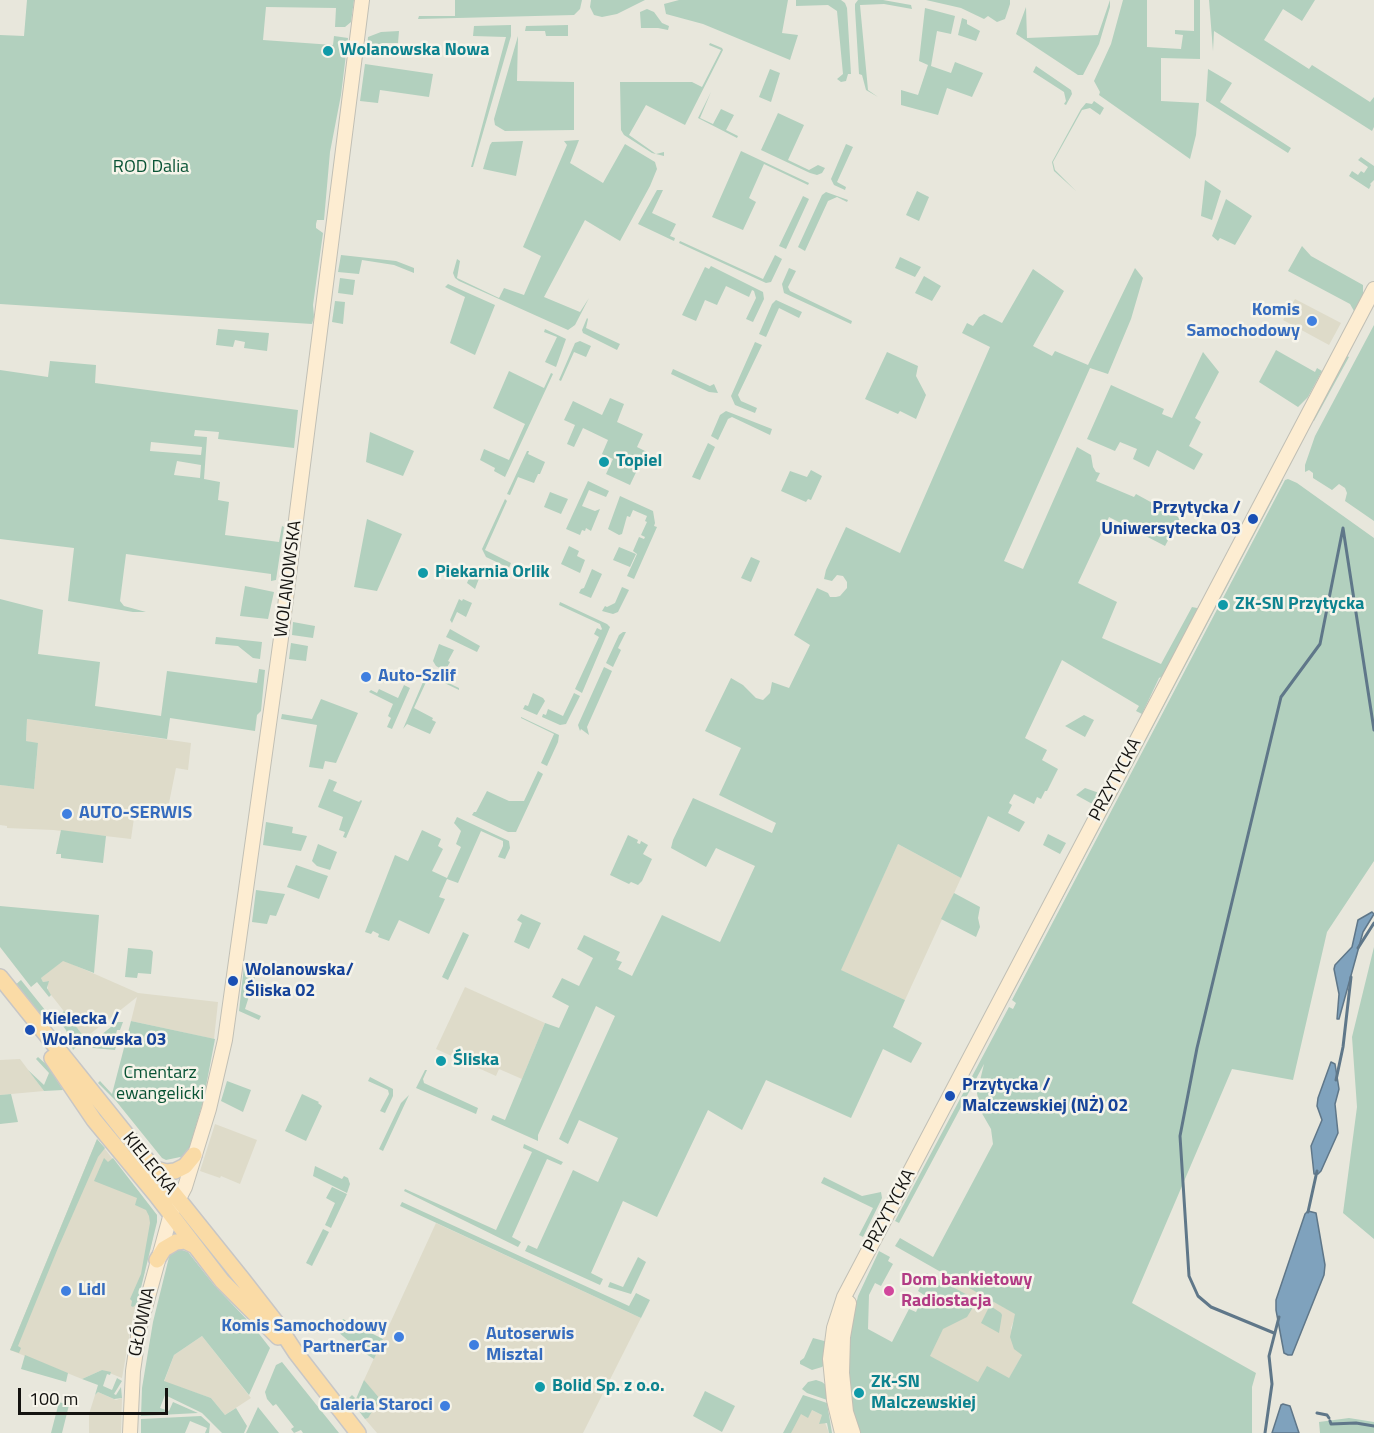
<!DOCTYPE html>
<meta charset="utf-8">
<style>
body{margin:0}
#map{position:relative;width:1374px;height:1433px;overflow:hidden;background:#e8e7dc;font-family:"Titillium Web",sans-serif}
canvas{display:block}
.scale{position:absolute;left:18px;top:1388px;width:150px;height:27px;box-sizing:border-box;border:3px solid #141310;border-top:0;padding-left:8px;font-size:18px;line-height:21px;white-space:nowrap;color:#141310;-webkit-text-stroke:4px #f6f4ea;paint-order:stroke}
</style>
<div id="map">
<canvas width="1374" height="1433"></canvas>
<div class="scale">100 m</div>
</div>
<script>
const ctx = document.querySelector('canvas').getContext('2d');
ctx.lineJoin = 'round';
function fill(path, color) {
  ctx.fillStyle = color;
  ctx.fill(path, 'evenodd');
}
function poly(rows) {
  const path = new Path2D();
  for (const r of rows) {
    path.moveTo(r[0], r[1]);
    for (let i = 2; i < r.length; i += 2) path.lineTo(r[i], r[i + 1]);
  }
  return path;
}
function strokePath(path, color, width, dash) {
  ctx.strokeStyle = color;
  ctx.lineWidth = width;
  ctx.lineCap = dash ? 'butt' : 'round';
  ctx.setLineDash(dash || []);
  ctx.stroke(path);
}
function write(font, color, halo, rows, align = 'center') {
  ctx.font = font + ' "Titillium Web",sans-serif';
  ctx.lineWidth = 5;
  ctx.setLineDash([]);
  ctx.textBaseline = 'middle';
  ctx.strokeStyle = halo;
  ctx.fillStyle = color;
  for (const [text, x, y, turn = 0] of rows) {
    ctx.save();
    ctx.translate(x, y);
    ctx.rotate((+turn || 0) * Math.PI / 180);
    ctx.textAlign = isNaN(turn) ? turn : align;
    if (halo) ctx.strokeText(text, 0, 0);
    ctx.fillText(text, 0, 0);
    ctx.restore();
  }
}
fill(poly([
 [1295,299,1341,323,1329,345,1283,320],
 [27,719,191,743,188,770,176,768,168,808,136,804,131,839,53,830,7,828,7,826,0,825,0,785,34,789,38,744,26,741],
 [898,844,961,878,905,1000,840,970],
 [63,960,138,993,218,1002,214,1039,131,1021,137,997,85,1038,48,991,48,981,43,982,41,978],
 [465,987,545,1023,522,1079,499,1069,496,1076,436,1049],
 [20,1059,44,1091,0,1095,0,1060],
 [215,1124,257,1140,240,1184,221,1176,220,1178,200,1171],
 [97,1139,157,1215,149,1256,133,1316,122,1378,102,1370,82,1379,10,1350],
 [436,1223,641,1318,583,1433,377,1433,365,1419,368,1418,364,1380],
 [943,1273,1016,1314,1011,1328,1022,1355,994,1406,899,1359],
 [202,1336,251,1398,225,1415,211,1398,164,1382,174,1355],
 [98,1392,116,1400,122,1398,121,1433,89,1433,89,1414,95,1395],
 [802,1405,822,1415,829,1433,787,1433]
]), '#dedbc9');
fill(poly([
 [27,0,354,0,351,22,345,27,335,27,336,8,266,7,263,40,333,45,334,36,348,38,341,95,330,152,324,220,317,220,316,224,316,228,323,233,313,305,314,317,312,324,0,304,0,35,24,36],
 [455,0,582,0,580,9,574,15,418,19,419,16,455,16],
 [591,0,645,0,617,14,602,17,594,15,590,7],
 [679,0,788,0,782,33,798,35,790,60,703,24,666,14,664,4],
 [796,0,841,0,845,3,847,8,851,74,848,74,846,81,841,82,837,79,843,74,837,11,828,5,796,6],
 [858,0,883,0,911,5,912,9,884,4,860,5,868,90,878,97,866,90,862,75,859,74,855,9,855,4],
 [926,0,1010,0,1010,4,1005,19,997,22,988,16,984,19,961,8],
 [1110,0,1110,7,1099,44,1083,75,1078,75,1016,34,1026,7,1027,38,1098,35],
 [1123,0,1147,0,1147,47,1181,49,1183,35,1175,34,1175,30,1194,31,1194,0,1200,0,1200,59,1161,58,1161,101,1199,103,1196,135,1190,159,1099,95,1100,92,1094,81,1111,44],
 [1209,0,1315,0,1302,21,1283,9,1264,40,1309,69,1312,65,1370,102,1374,97,1374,127,1372,131,1214,31,1213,51],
 [925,8,955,16,951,34,937,31,931,66,951,73,955,62,983,73,972,97,947,88,938,115,901,105,901,90,918,95,928,65,919,61],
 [647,9,654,12,662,23,669,26,668,30,658,28,641,28,640,12],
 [962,18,967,20,967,24,980,31,976,41,958,35],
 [511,25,511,36,473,167,471,167,506,37,473,36,474,26],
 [568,25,568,36,546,36,545,31,525,31,526,26],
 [399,31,398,43,382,43,379,49,367,48,368,37,381,32],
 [518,36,517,81,574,82,574,130,505,131,495,125,494,119],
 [710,43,722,48,723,50,685,125,646,105,629,135,656,154,664,152,664,156,652,153,624,135,621,130,620,82,692,82,702,87,721,50,709,45],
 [365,64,433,74,429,97,380,90,378,103,360,101],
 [1036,66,1071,90,1072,94,1066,105,1064,104,1066,101,1064,92,1033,72],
 [770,69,780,73,771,102,759,97],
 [1208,69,1232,83,1220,102,1291,148,1288,153,1206,101],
 [711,92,700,118,713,124,721,109,734,115,726,130,738,136,737,138,698,118],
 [1094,101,1104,108,1100,115,1090,108,1082,110,1053,162,1055,170,1076,191,1054,171,1052,162,1081,109,1086,103,1092,104],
 [778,113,804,125,788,160,809,170,818,165,825,168,822,173,817,175,810,173,761,150],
 [579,140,570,163,603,183,625,144,655,162,657,169,650,186,620,241,585,220,544,297,580,312,589,298,575,325,568,330,459,281,455,278,453,273,457,259,460,261,457,278,499,298,504,288,524,295,541,256,523,247,567,145,564,141],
 [523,141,516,176,483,169,490,145,492,142],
 [846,144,853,147,837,182,846,187,845,190,834,185,831,179],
 [741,151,809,183,808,185,764,164,749,198,756,202,743,230,712,217],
 [1361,157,1374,166,1374,180,1370,184,1371,185,1369,189,1349,176,1352,171,1358,175,1361,171,1364,173,1368,167,1358,160],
 [1205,180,1221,191,1212,220,1201,216],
 [657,190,663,190,652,213,676,224,670,236,675,238,674,241,638,224],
 [917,191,929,197,919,221,906,215],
 [826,192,848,200,847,202,837,197,828,201,805,251,798,247,822,195],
 [803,196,809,199,786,249,779,246],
 [1226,199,1252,216,1235,245,1220,238,1218,241,1212,236],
 [680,241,763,279,775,255,782,259,771,282,766,283,679,243],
 [1302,246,1311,256,1363,285,1363,296,1354,311,1350,304,1288,271],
 [341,255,396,261,414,268,414,273,394,265,362,260,359,274,338,272],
 [900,257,921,267,915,277,895,268],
 [711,266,763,292,764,299,753,322,746,319,756,298,754,291,752,290,749,297,726,286,717,305,705,300,696,321,682,315,705,267,709,269],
 [789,268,796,271,788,287,790,291,852,321,851,324,784,293,782,284],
 [1135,268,1143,278,1131,319,1108,374,1090,368,1004,561,1023,569,1077,447,1091,455,1093,467,1096,472,1100,473,1096,481,1134,497,1136,494,1180,518,1165,546,1109,517,1078,583,1117,602,1102,638,1161,664,1192,607,1197,608,1197,615,1165,675,1159,678,1142,714,1136,711,1139,706,1062,660,1025,738,1047,750,1042,760,1058,769,1047,791,1045,791,1041,799,1037,797,1034,804,1014,794,1009,803,1012,805,1008,813,1025,822,1019,832,988,816,961,878,898,844,841,970,905,1000,893,1027,922,1043,911,1063,883,1049,851,1118,766,1080,742,1130,708,1110,657,1217,623,1201,591,1273,603,1279,600,1285,525,1251,528,1245,537,1249,573,1170,598,1182,618,1138,579,1120,568,1144,559,1139,615,1016,596,1006,538,1135,538,1141,491,1120,493,1115,505,1120,545,1023,559,1028,569,1006,552,997,562,978,579,986,593,958,577,949,584,935,620,952,616,960,622,962,618,969,632,976,662,915,720,942,755,866,716,848,706,867,671,848,673,840,693,798,772,833,776,823,719,795,741,748,705,731,731,678,743,685,756,698,763,700,770,693,772,682,789,688,810,645,794,635,817,588,828,593,830,597,836,597,840,596,847,588,847,582,843,576,837,575,832,581,824,579,826,570,846,527,900,553,990,347,962,333,967,323,973,326,979,317,984,314,1002,323,1033,269,1064,291,1033,346,1052,356,1055,351,1088,365],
 [924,276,941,286,932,301,915,293],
 [340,278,355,280,353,295,338,293],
 [448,284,495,305,475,355,450,343,465,297,445,287],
 [776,300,802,312,799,318,779,308,766,337,759,334,772,304],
 [335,301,345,302,343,324,332,322],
 [587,318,588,319,586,328,620,344,617,350,583,333,582,330],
 [1374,325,1374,521,1345,501,1347,493,1345,488,1339,484,1332,490,1313,478,1313,473,1309,470,1305,472,1305,465,1315,436],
 [218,329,269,333,267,351,244,348,245,342,235,340,233,347,216,345],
 [545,329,566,339,556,367,545,362,557,337,544,332],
 [580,341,591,346,586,357,574,352,561,381,559,380,575,343],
 [755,342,762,345,738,395,741,401,757,408,755,413,735,405,731,396],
 [1276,350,1315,372,1317,368,1322,371,1308,397,1298,407,1259,382],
 [887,352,918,366,916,376,926,395,916,419,900,411,898,414,865,399],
 [1203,352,1219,372,1195,418,1201,422,1189,446,1203,454,1194,470,1157,450,1149,467,1133,459,1137,449,1120,442,1115,451,1087,439,1111,385,1164,409,1162,414,1172,418],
 [1345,355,1349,357,1314,421,1312,420],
 [50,361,96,365,95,383,298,410,294,448,218,439,219,432,195,430,194,436,207,437,204,479,220,482,218,500,229,502,225,535,279,542,282,526,284,527,276,580,271,581,271,574,126,554,120,601,124,606,146,612,133,612,68,601,74,548,0,539,0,370,48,377],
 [151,442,202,447,201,455,150,451],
 [177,461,201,465,200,478,174,475],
 [673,369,710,386,714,384,718,393,709,392,671,374],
 [509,371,544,388,551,373,553,374,505,477,494,471,495,468,480,460,484,449,509,460,525,424,493,408],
 [610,398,624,404,617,422,643,434,637,447,649,453,642,467,639,466,630,485,606,474,613,459,602,454,608,440,583,428,574,447,567,444,575,425,564,420,573,401,602,415],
 [726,411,772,429,770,435,732,417,728,419,718,440,711,436,720,415],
 [370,432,414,451,403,476,366,462],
 [708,443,715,447,700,480,692,477],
 [527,451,529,451,528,454,545,462,540,474,538,474,534,483,518,477,510,495,507,494],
 [811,470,822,476,811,500,808,499,806,502,781,491,790,471,807,477],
 [1281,479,1283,480,1009,1000,1009,997],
 [1288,479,1297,483,1374,538,1374,861,1327,932,1293,1080,1232,1069,1132,1303,1256,1373,1252,1387,1252,1433,858,1433,852,1410,848,1381,849,1334,858,1296,879,1251,890,1257,888,1261,893,1264,881,1286,875,1283,869,1295,868,1329,892,1342,909,1309,916,1312,924,1295,918,1291,927,1273,973,1298,975,1304,967,1317,943,1329,930,1356,978,1382,987,1366,1009,1378,1022,1355,1014,1349,1010,1337,1015,1314,895,1246,900,1238,933,1257,993,1144,991,1129,980,1110,977,1093,984,1064,899,1223,895,1221,1009,1007,1013,1009,1016,1003,1012,1000,1285,480],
 [588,481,609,491,606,497,589,490,582,506,595,511,600,509,591,531,586,528,585,531,582,530,580,535,566,529],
 [550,492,568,499,561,514,544,507],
 [620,496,653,511,655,523,654,526,657,527,634,579,627,576,637,554,633,551,639,537,644,539,645,537,641,535,647,522,645,521,647,516,633,510,630,517,627,516,622,534,619,535,608,529],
 [505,499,507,501,485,550,511,563,509,568,486,557,482,549],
 [367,519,402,534,377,591,354,587],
 [569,546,579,551,577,556,585,560,580,573,561,564],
 [619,547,636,554,630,567,613,560],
 [751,557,760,561,751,582,741,578],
 [477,566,496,573,490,580,480,576,475,589,467,583,472,571],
 [592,569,602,574,591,598,579,593,581,589,584,588],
 [245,586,274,592,268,619,240,616],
 [622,587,629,590,618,612,613,614,602,611,605,606,607,607,615,603],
 [0,599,43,610,38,654,100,662,95,706,161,716,167,671,257,683,259,669,265,670,261,711,257,715,255,731,170,718,167,739,27,719,26,741,38,743,34,789,0,785],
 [459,599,462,601,463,599,472,603,466,617,457,612,452,623,450,620],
 [560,602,607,624,610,627,582,693,575,689,599,637,594,634,597,628,601,630,602,629,600,624,559,605],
 [293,622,315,626,313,638,292,635],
 [450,629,480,646,477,652,446,637],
 [623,632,626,632,618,648,621,650,613,667,606,663,619,635],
 [216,637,262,642,260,659,253,658,238,646,215,644],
 [291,643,308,646,306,661,289,659],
 [439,644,454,650,448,661,450,662,445,671,436,666,433,661],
 [604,667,612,671,587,727,589,735,581,729,580,731,578,725],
 [426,675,434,676,459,688,459,690,432,677,427,680,414,708,433,718,432,720,436,722,430,734,407,724,403,729],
 [404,685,410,688,392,729,387,727,391,718,388,716,393,704,369,692,371,690,377,693,379,689,398,698],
 [533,693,543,698,545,701,537,715,523,709,525,705,528,706],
 [574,693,580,696,566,724,560,725,542,717,543,714,546,715,548,709,563,716],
 [321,699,358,713,336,763,325,761,323,769,309,767,317,725,281,719,282,714,312,719],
 [1084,715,1094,720,1085,737,1065,726],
 [521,717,559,735,558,742,547,766,541,763,554,734,521,718],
 [538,771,543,774,516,832,508,832,472,815,474,812,476,812,487,791,509,801,524,801],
 [329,779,337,782,333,791,359,802,361,800,362,801,346,838,343,837,345,832,339,830,343,817,318,807],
 [1085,788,1102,794,1096,806,1076,795],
 [457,817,509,841,510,848,505,859,498,857,503,846,503,841,481,831,458,883,447,879,439,897,445,899,429,934,399,920,389,941,378,937,379,934,373,931,371,934,365,932,395,855,408,861,422,830,441,839,438,846,443,849,432,871,447,878,461,847,456,844,461,831,454,823],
 [266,822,293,827,292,833,307,836,301,851,263,845],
 [61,830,106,836,103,863,61,858,61,854,56,854],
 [1048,834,1066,843,1060,854,1043,845],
 [628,835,638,840,637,843,640,844,641,841,648,845,643,854,652,859,642,881,638,885,631,882,629,884,610,875],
 [318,844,337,852,330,870,317,866,312,861],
 [296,865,328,876,319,899,287,887],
 [256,890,285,894,276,916,270,915,267,924,252,922],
 [954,893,980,907,978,918,980,927,976,937,941,919],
 [0,906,99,915,94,973,63,961,41,978,43,982,49,981,47,988,51,995,49,997,37,982,31,987,0,947],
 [521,914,541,923,529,949,514,942,522,923,517,920],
 [463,932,469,935,448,980,442,977],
 [1374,947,1374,1239,1343,1213,1357,1107,1352,1037],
 [128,948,151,950,153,952,151,974,138,973,137,978,125,977],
 [244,966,257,971,245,1009,261,1016,259,1020,239,1011],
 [21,980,49,1015,42,1017,14,986],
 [64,1011,85,1038,73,1050,66,1030,57,1018],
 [131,1021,215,1039,203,1102,188,1152,185,1156,166,1160,162,1158,116,1101,98,1083,100,1081,112,1094],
 [117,1022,123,1022,120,1030,117,1030,116,1034,119,1035,115,1050,93,1048,90,1044],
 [38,1057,48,1066,63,1090,44,1091,28,1070,44,1085,49,1073,36,1059],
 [425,1070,427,1070,423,1079,424,1083,478,1108,476,1114,416,1088],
 [370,1077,393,1089,393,1096,385,1113,380,1111,389,1094,388,1090,368,1081],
 [227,1081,251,1090,243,1112,221,1101],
 [11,1094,18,1122,0,1124,0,1095],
 [302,1094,319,1102,318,1103,322,1106,306,1141,285,1131],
 [409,1095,383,1151,379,1149,401,1103],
 [97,1139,105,1148,98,1157,58,1248,18,1346,21,1348,19,1353,10,1350],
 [524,1144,563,1162,561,1165,547,1159,512,1237,521,1242,518,1247,404,1191,405,1189,496,1230,532,1152,523,1148],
 [104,1158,108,1162,113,1158,157,1215,157,1222,137,1304,133,1307,131,1306,132,1301,130,1299,141,1274,150,1223,149,1216,146,1210,135,1205,137,1198,94,1181],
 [315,1166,342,1179,344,1176,348,1178,350,1184,347,1193,313,1176],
 [824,1177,862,1196,881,1192,882,1198,863,1237,859,1235,873,1208,821,1183],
 [332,1187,347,1194,331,1228,325,1225,335,1203,326,1198],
 [402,1202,629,1306,636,1293,650,1300,641,1318,400,1206],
 [323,1229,329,1232,312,1266,306,1263],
 [179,1249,188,1252,214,1285,253,1326,270,1348,249,1395,202,1336,174,1355,164,1381,211,1398,225,1415,236,1408,247,1426,244,1433,222,1433,202,1413,165,1395,160,1408,169,1411,173,1402,198,1413,141,1416,142,1388,153,1322,170,1253],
 [638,1257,646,1262,631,1294,608,1287,610,1282,623,1287],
 [992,1307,1001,1313,1002,1315,999,1333,981,1323,988,1309],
 [343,1319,383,1339,374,1359,358,1349,337,1331],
 [813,1338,828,1342,826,1363,822,1367,812,1370,800,1364,800,1361,804,1358],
 [25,1355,68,1373,66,1382,21,1369],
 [282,1362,339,1433,303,1433,301,1430,294,1433,291,1429,294,1427,276,1404,273,1406,267,1399,265,1392,276,1365],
 [102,1370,111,1372,110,1375,107,1374,103,1386,112,1390,117,1378,122,1381,114,1394,116,1395,121,1387,122,1398,114,1399,98,1392,95,1395,98,1385,82,1379],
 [364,1380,380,1399,368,1418,365,1419,349,1398,352,1395,356,1399],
 [816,1380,822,1382,827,1386,830,1401,807,1393,802,1389,808,1382],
 [705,1391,735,1406,722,1432,693,1416],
 [803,1395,827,1403,832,1433,829,1433,827,1423,819,1424,822,1415,812,1410,808,1418,801,1414,791,1433,783,1433],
 [59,1402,69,1405,62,1433,51,1433],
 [258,1407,279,1433,246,1433],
 [201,1416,210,1424,209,1433,205,1433,207,1428,190,1421,185,1433,141,1433,141,1419],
 [1349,1418,1374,1422,1374,1433,1320,1433,1319,1422]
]), '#b2d0be');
const water = poly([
 [1372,912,1374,914,1363,932,1339,1019,1337,1019,1339,994,1334,969,1335,965,1352,947,1358,920,1372,912],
 [1331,1062,1335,1064,1339,1089,1335,1104,1338,1133,1321,1171,1318,1174,1314,1174,1311,1146,1322,1120,1317,1106,1318,1098,1331,1062],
 [1308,1211,1316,1213,1325,1265,1324,1275,1292,1355,1288,1355,1284,1353,1276,1310,1276,1300,1305,1214,1308,1211],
 [1283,1404,1290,1406,1299,1433,1272,1433,1281,1405,1283,1404]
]);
fill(water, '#7fa2bd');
strokePath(water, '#5f7789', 1.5);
strokePath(poly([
 [1358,948,1374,923],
 [1336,1080,1343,1047,1351,977],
 [1308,1212,1317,1171],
 [1274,1333,1211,1307,1198,1296,1189,1276,1180,1136,1197,1048,1281,697,1320,644,1343,528,1374,730],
 [1317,1413,1327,1415,1329,1418],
 [1330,1421,1331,1424,1356,1423,1374,1426],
 [1265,1433,1272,1384,1269,1356,1279,1317]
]), '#5f7789', 3);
const secondary = poly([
 [174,1208,185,1187,209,1109,225,1040,281,638,362,0],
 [849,1303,843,1337,842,1373,846,1412,853,1433],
 [130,1433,133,1371,139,1330,173,1206],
 [842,1433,834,1400,830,1359,834,1328,844,1297,1374,289]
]);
const primary = poly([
 [0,977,243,1280,275,1321,296,1353,358,1433],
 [52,1058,94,1120,156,1195,222,1281,278,1337],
 [153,1168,166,1172,175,1171,185,1166,194,1155],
 [157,1260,164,1249,176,1242,185,1241,195,1246]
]);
strokePath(secondary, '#c0bfb5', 16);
strokePath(primary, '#c7c6c6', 18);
strokePath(secondary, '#fdedd2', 14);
strokePath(primary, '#fadba6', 15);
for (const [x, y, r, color] of [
 [328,51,6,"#0f9aa8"],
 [1312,321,6,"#3f7fe0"],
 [604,462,6,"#0f9aa8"],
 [1253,519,6,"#1a4fb4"],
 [423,573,6,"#0f9aa8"],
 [1223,605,6,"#0f9aa8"],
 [366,677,6,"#3f7fe0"],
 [67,814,6,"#3f7fe0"],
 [233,981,6,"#1a4fb4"],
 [30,1030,6,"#1a4fb4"],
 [441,1061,6,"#0f9aa8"],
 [950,1096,6,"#1a4fb4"],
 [66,1291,6,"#3f7fe0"],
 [889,1291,6,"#d1479c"],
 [399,1337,6,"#3f7fe0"],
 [474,1345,6,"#3f7fe0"],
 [540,1387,6,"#0f9aa8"],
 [859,1393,6,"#0f9aa8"],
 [445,1406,6,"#3f7fe0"]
]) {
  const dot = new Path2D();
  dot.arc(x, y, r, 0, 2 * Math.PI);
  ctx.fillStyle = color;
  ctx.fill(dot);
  strokePath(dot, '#f6f4ea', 2);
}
write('bold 18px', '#0d838f', '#f6f4ea', [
 ["Wolanowska Nowa",340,51],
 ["Topiel",616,462],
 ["Piekarnia Orlik",435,573],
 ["ZK-SN Przytycka",1235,605],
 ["Śliska",453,1061],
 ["ZK-SN",871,1383],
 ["Malczewskiej",871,1404],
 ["Bolid Sp. z o.o.",552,1387]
], 'left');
write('18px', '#095335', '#f6f4ea', [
 ["ROD Dalia",151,168],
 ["Cmentarz",160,1074],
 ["ewangelicki",160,1095]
]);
write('bold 18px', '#366cbe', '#f6f4ea', [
 ["Komis",1300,311,"right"],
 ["Samochodowy",1300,332,"right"],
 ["Auto-Szlif",378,677],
 ["AUTO-SERWIS",79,814],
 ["Lidl",78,1291],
 ["Komis Samochodowy",387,1327,"right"],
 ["PartnerCar",387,1348,"right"],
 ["Autoserwis",486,1335],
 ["Misztal",486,1356],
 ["Galeria Staroci",433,1406,"right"]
], 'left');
write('bold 18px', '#164399', '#f6f4ea', [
 ["Przytycka /",1241,509,"right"],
 ["Uniwersytecka 03",1241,530,"right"],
 ["Wolanowska/",245,971],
 ["Śliska 02",245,992],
 ["Kielecka /",42,1020],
 ["Wolanowska 03",42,1041],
 ["Przytycka /",962,1086],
 ["Malczewskiej (NŻ) 02",962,1107]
], 'left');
write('18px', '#141310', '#f6f4ea', [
 ["WOLANOWSKA",289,579,-83],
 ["PRZYTYCKA",1116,780,-62],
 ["KIELECKA",149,1164,51],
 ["PRZYTYCKA",890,1211,-62],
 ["GŁÓWNA",143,1322,-78]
]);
write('bold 18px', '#b23c85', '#f6f4ea', [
 ["Dom bankietowy",901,1281],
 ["Radiostacja",901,1302]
], 'left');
</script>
